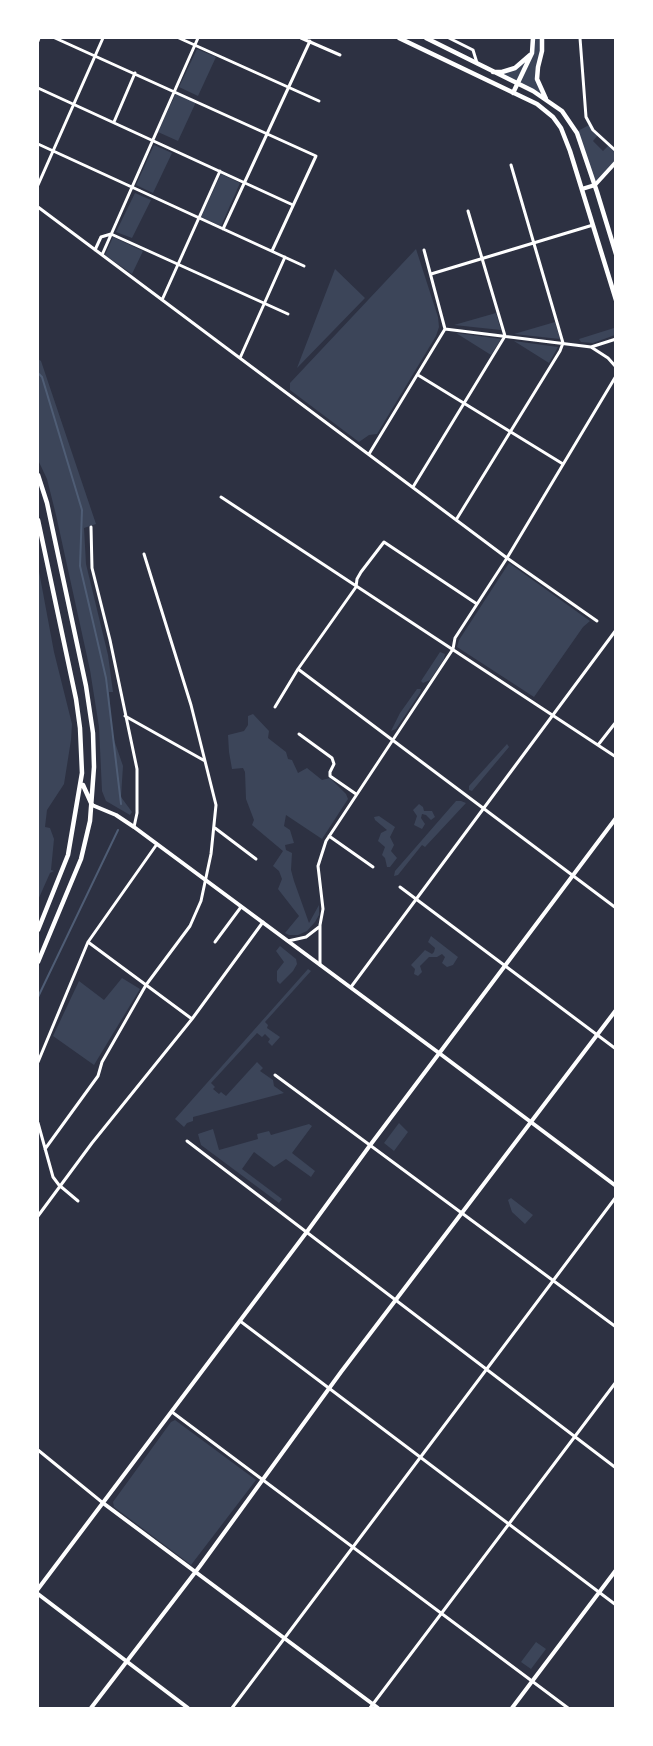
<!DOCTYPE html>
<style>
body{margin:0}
#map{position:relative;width:653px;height:1746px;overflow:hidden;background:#2d3142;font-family:Jost,sans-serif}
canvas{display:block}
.frame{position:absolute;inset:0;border:39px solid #fff;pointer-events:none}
</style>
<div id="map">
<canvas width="653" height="1746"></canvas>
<div class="frame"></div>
</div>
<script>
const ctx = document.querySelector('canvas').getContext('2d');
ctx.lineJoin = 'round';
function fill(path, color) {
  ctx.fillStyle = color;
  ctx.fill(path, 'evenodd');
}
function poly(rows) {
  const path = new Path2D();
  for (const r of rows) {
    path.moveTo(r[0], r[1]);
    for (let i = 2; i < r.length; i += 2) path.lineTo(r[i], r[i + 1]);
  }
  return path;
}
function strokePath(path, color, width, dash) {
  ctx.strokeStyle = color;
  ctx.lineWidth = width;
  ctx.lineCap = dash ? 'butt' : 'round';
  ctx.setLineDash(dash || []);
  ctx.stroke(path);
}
fill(poly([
 [533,38,542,38,537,75,546,99,492,72,515,68,532,53],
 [197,49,216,57,198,96,179,87],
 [176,93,196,102,178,141,158,132],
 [589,125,598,135,593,141,603,151,609,145,615,151,615,162,595,185,576,132],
 [154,145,172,153,153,193,136,185],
 [221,174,240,183,221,226,201,217],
 [135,193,151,200,132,238,116,232],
 [113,237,143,251,132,274,105,255],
 [416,249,438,317,439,327,436,336,377,434,369,435,359,442,290,390,290,383],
 [335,269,365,298,297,368],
 [496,313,501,330,454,325],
 [555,322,560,339,514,334],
 [614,328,615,335,593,343,581,342,579,339],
 [456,333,501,339,491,355],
 [514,341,558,347,549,363],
 [38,359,41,361,96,524,84,528,86,564,108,655,113,692,109,692,112,734,123,766,121,797,132,812,130,815,106,801,102,791,99,727,90,670,56,515,47,479,38,460],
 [509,563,590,621,583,627,534,697,457,647,459,640],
 [38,566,54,652,72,724,71,740,64,784,47,810,45,827,50,828,54,839,51,870,54,871,50,873,38,900],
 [440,652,445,654,444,659,430,680,423,683,421,681],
 [417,689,421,689,420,693,396,729,391,731,400,713],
 [253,714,269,731,268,738,286,752,288,759,292,760,298,773,307,768,322,780,330,778,346,794,348,799,322,839,286,815,284,826,290,830,294,843,285,845,286,850,292,853,291,870,294,881,309,923,319,905,319,915,315,922,307,931,298,935,289,935,285,933,299,916,278,889,282,879,279,871,273,866,283,851,252,825,254,820,246,799,245,772,243,768,232,769,229,752,228,735,244,731,248,725,248,716],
 [507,744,509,747,472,791,469,790,469,786],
 [456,801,461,801,466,803,425,847,422,845,398,875,394,876,395,871],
 [419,804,423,807,424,811,432,811,435,817,431,820,426,815,422,814,421,818,425,824,422,829,414,825,417,816,413,810],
 [379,816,395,827,390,837,394,845,391,851,397,858,390,867,387,867,385,858,382,855,385,847,378,841,381,833,387,830,375,820,374,817],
 [431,936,458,957,453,965,447,967,442,963,445,957,442,954,437,957,429,957,420,966,422,972,418,976,414,974,415,969,411,965,425,950,432,954,434,952,435,948,428,942],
 [280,946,296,959,297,964,293,971,280,984,277,981,277,971,284,962,276,951],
 [308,969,311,971,265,1022,268,1025,267,1028,280,1037,272,1046,268,1042,270,1039,265,1034,262,1037,257,1033,211,1083,215,1087,213,1089,219,1094,221,1092,226,1096,257,1062,263,1068,260,1071,273,1080,274,1086,284,1093,193,1117,193,1121,187,1123,184,1127,175,1119],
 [122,978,140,989,94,1065,53,1036,79,981,104,1000],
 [399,1123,408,1132,394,1151,384,1143],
 [309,1124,312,1126,292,1153,315,1171,311,1177,286,1159,274,1167,254,1152,242,1169,282,1199,279,1203,201,1145,198,1134,213,1129,219,1150,258,1139,257,1134,269,1131,271,1135],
 [511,1198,533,1215,525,1224,512,1212,508,1200],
 [175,1420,256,1480,191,1565,114,1507,113,1502,171,1422],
 [536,1642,546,1649,531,1669,521,1662]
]), '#3c4559');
strokePath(poly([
 [38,373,42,377,82,510,80,566,106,678,121,804],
 [38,997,118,830]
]), '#4f5d75', 2);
strokePath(poly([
 [55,38,316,156,272,251],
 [179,38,319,101],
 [301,38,340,55],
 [449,38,473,50,477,63],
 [580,38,586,117,593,130,616,151],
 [38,41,39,38],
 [38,88,293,205],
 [114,122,135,73],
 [38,144,304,266],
 [38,185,103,38],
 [38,207,507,558,597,621],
 [223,229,310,41],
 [111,234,288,314],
 [95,250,101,237,111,234],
 [102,255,198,38],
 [431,274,593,225],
 [162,300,220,171],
 [445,329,591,347,608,358,616,367],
 [591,347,616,339],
 [240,358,285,257],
 [418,375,563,464],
 [369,454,445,329,424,250],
 [413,487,505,336,468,211],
 [221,497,616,757],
 [456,520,560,351,563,343,511,165],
 [91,527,92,568,110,640,137,769,137,813,134,827],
 [298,669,616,908],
 [275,707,298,669,356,587,357,579,361,572,384,542,477,604],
 [125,716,205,761],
 [299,734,332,758,334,764,330,772,330,776,356,794],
 [598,745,616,722],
 [215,828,256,859],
 [329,836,373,867],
 [400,887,616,1049],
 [288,941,306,937,319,927],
 [88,942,192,1019],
 [215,942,241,907],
 [320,965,320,925,323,909,318,866,326,841,453,649,455,638,507,558,616,376],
 [351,987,616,630],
 [38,1062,88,942,157,844],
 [275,1075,616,1327],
 [38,1123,53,1177,59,1185,78,1201],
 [187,1141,616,1468],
 [45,1149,98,1076,102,1062,146,985,190,926,201,901,211,854,216,805,191,705,144,554],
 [38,1216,92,1143,192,1019,263,922],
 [240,1321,616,1605],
 [172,1412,568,1708],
 [38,1450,103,1503],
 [232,1708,616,1197],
 [370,1708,616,1382]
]), '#fff', 3);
strokePath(poly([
 [92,805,116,815,134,827,439,1053,616,1186],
 [103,1503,378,1708],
 [38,1594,188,1708],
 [512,1708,616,1570]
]), '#fff', 4);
strokePath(poly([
 [582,189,595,185,616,162],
 [38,1589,306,1233,371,1144,616,818],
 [91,1708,200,1566,341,1372,616,1010]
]), '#fff', 4);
strokePath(poly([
 [399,38,537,104,553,117,561,128,570,151,616,300],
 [426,38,533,91,562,111,577,133,597,192,616,254],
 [542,38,542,51,538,67,537,79,546,99],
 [493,72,502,72,515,68,530,55],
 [513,93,532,53,533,38],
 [38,475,47,503,86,686,93,733,94,767,90,821,81,859,38,962],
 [38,520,76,699,80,728,82,773,68,855,38,930],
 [83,785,92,805]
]), '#fff', 4.5);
</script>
